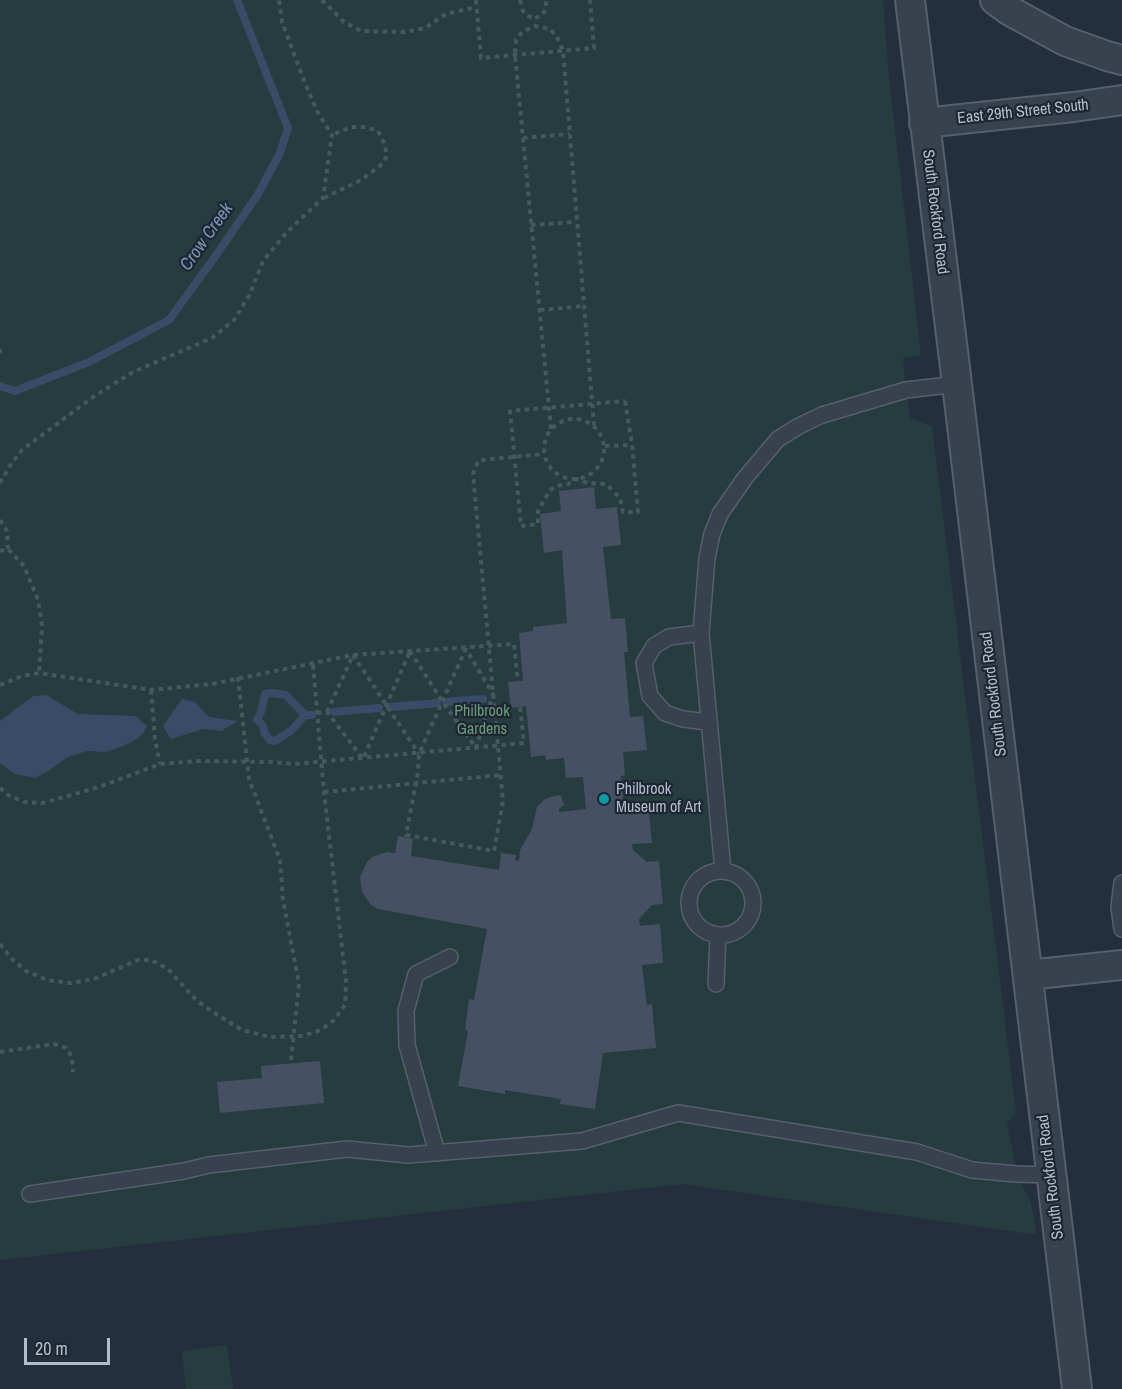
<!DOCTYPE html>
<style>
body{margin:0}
#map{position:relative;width:1122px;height:1389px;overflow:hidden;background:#242f3e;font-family:"Archivo Narrow",sans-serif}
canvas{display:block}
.scale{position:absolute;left:24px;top:1338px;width:86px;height:27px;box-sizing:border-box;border:3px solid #b4bcc9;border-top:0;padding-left:8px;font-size:18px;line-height:21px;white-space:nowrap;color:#b4bcc9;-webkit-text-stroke:4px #1d2633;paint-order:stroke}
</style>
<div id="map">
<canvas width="1122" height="1389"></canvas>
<div class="scale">20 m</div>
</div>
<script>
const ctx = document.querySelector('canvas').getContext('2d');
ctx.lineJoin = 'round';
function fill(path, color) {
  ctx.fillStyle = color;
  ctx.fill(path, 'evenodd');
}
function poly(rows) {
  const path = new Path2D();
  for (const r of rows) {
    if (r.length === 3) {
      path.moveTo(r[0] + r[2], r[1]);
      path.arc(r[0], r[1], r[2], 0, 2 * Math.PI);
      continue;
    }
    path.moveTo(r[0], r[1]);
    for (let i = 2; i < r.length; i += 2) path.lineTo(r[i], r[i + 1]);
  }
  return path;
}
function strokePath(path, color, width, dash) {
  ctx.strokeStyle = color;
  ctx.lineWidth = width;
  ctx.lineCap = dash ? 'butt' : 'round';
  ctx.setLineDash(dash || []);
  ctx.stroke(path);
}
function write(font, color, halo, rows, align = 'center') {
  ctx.font = font + ' "Archivo Narrow",sans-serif';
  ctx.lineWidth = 4.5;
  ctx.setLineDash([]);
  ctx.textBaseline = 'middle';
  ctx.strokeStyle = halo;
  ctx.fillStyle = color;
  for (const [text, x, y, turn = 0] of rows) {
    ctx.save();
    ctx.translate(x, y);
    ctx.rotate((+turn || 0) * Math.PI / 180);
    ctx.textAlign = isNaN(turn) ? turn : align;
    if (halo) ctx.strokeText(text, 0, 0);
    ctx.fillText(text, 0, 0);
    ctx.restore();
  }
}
fill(poly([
 [0,0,883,0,889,77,921,355,903,358,906,390,910,418,932,426,1016,1112,1007,1124,1017,1174,1031,1203,1037,1235,682,1184,0,1260],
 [227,1345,233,1389,186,1389,182,1351]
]), '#263c3f');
fill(poly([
 [46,695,78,714,136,716,147,726,143,734,132,742,118,748,106,752,87,751,68,757,48,771,35,778,15,774,0,763,0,721,33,696],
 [182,699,195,702,209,717,238,721,221,731,203,729,171,739,163,726]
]), '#394c67');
strokePath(poly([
 [0,386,15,391,89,362,169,320,217,254,258,194,280,153,288,128,237,0],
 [446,702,483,699],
 [390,707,437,703],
 [334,712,379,708],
 [305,715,292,730,275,741,270,740,265,734,262,724,257,720,261,712,265,694,272,693,286,695,305,715,312,715]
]), '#394c67', 8);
fill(poly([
 [594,487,596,509,617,507,621,545,603,547,611,619,625,618,628,652,624,652,630,717,643,716,647,750,623,752,625,775,621,776,624,806,648,804,652,843,632,844,633,850,647,862,659,861,663,904,652,905,639,919,640,926,660,924,663,963,642,965,647,1005,652,1004,656,1048,603,1053,595,1109,560,1104,561,1099,505,1090,505,1094,458,1086,468,1031,465,1030,469,999,474,1000,487,929,378,909,371,905,362,892,360,877,367,862,372,857,387,852,395,853,398,836,413,839,411,856,499,870,501,853,516,855,515,860,519,861,520,850,532,829,537,807,545,799,558,795,561,796,564,805,559,809,559,812,586,809,583,777,566,778,564,758,546,760,545,755,531,757,526,706,511,708,508,682,523,681,519,633,533,631,533,627,567,623,562,550,544,553,540,514,561,511,559,491],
 [320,1061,324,1103,220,1113,217,1082,262,1078,261,1066]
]), '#455162');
const lane = poly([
 [701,633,669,637,654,646,644,663,650,696,665,713,683,719,708,722],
 [721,903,32],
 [723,871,701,633,707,558,712,534,720,514,745,478,778,439,799,426,822,415,906,390,957,384],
 [1122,883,1119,907,1122,929],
 [716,984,718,935],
 [437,1153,407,1045,406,1011,416,974,450,957],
 [30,1194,184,1171,209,1165,347,1149,408,1155,582,1141,678,1113,917,1152,972,1170,1017,1174,1050,1175]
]);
const street = poly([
 [910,0,957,384,1077,1389],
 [995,0,1010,11,1065,41,1107,56,1122,60],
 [924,123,1074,107,1122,100],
 [1028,975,1122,965]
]);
strokePath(lane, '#565f6c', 18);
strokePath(street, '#565f6c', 32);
strokePath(poly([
 [322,0,344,22,361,31,405,32,425,28,446,14,476,7],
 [476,0,481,58,594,48,590,0],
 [520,0,523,11,528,16,535,18],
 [535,18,542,15,546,9,546,0],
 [523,138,569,134],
 [324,198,361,180,380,166,387,156,384,143,378,131,365,127,351,127,332,135],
 [531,225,576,222],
 [540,310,584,306],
 [0,349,0,354],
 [625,401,632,445,638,512,623,512,620,498,606,484,587,483,577,479,568,484,556,486,550,490,538,511,538,524,521,526,510,411,625,401],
 [574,449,30],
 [551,429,515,55,516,40,522,32,535,26,550,29,557,37,563,51,594,425],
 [605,446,632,445],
 [0,483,11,464,22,450,93,397,133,372,212,338,234,320,249,296,263,261,287,232,323,198,332,135,318,113,303,78,282,22,279,0],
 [0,520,7,531,8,549],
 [0,551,8,549,24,566,38,600,42,625,39,673],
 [466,648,419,754,418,772,406,835,494,851,503,801,473,474,478,461,482,460,544,454],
 [410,651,442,701,476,748,493,694,466,649],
 [353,655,419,754],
 [238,677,249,779,280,860,283,900,299,984,291,1060],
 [0,685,22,676,39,673,151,690,212,684,353,655,514,644,518,682],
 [151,690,155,739,160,764],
 [327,712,353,655],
 [317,713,327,712,363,759,410,651],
 [0,788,8,795,24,802,43,803,99,787,160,764,198,761,272,762,294,764,524,743,520,707],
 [324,792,501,775],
 [0,944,12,959,26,971,47,980,70,983,94,979,138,960,151,960,168,969,197,1001,216,1014,242,1030,270,1037,302,1036,321,1030,334,1020,345,1005,346,982,324,792,313,664],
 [0,1052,54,1044,66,1048,72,1057,73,1072]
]), '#44595c', 4, [4.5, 4.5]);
strokePath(lane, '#38414e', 15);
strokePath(street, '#38414e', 28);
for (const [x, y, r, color] of [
 [604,799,6,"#0f9aa8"]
]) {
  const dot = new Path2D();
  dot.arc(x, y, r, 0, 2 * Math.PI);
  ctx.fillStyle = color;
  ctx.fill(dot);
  strokePath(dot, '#1d2633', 2);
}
write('16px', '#b4bcc9', '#1d2633', [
 ["East 29th Street South",1023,112,-6],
 ["South Rockford Road",935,212,83],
 ["South Rockford Road",994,694,-97],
 ["South Rockford Road",1051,1177,-97]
]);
write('16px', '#6b9a76', '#1d2633', [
 ["Philbrook",482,712],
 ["Gardens",482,730]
]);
write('16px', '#b4bcc9', '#1d2633', [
 ["Philbrook",616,790],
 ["Museum of Art",616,808]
], 'left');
write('italic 18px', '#7c92b1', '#1d2633', [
 ["Crow Creek",207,237,-55]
]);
</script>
